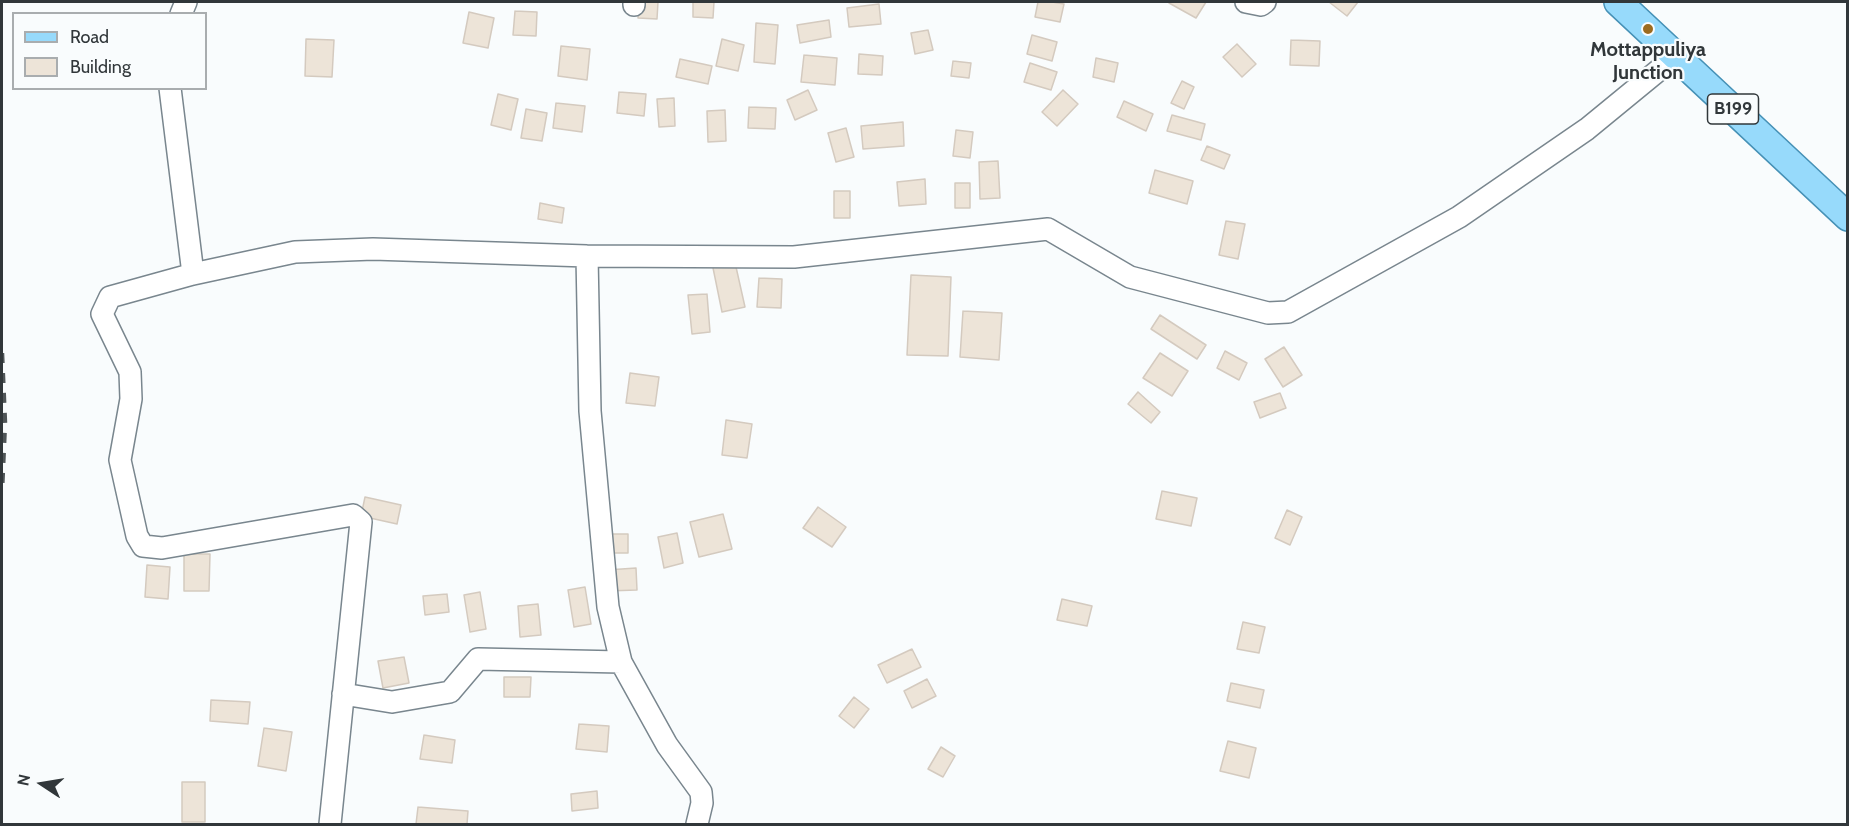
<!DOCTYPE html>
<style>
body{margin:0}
#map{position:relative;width:1849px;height:826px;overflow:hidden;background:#f9fcfd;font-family:Cabin,sans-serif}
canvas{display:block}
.frame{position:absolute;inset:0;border:3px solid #31373a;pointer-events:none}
.legend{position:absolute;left:12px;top:12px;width:195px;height:78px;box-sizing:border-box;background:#f9fcfd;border:2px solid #a9adaf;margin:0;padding:8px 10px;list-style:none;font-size:18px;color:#31373a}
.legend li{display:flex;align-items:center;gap:12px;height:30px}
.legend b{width:30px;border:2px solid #a9adaf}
.north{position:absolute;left:12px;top:754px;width:60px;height:60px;-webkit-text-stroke:4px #f9fcfd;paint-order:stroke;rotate:282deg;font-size:16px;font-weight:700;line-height:24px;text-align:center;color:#31373a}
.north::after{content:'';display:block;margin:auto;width:21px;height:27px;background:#31373a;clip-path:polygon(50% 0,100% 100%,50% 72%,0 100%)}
</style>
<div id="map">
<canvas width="1849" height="826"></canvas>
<div class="frame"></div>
<ul class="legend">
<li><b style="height:8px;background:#97dafb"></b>Road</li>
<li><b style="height:16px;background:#ede4d8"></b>Building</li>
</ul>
<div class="north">N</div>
</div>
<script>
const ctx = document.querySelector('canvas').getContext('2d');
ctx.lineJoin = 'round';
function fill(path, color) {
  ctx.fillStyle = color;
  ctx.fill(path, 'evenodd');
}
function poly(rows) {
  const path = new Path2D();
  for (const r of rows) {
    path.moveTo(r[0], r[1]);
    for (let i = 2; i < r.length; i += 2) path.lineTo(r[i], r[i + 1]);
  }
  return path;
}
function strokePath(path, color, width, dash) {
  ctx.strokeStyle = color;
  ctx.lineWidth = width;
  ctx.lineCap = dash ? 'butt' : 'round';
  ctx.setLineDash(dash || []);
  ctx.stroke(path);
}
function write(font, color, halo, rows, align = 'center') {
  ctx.font = font + ' Cabin,sans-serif';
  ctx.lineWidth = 4.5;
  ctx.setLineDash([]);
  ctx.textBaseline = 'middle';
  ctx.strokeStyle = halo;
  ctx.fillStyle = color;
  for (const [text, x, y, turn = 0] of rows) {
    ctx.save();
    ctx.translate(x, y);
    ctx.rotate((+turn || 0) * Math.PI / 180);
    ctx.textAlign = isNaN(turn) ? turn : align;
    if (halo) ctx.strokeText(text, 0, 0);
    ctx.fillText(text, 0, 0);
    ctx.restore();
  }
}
const building = poly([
 [639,2,658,2,657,19,638,18,639,2],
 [693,2,714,2,713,18,693,17,693,2],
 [1038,2,1052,2,1064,4,1060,22,1035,17,1038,2],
 [1170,2,1206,2,1196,18,1169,3,1170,2],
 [1329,2,1358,2,1347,16,1329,2],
 [879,4,881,24,849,27,847,8,879,4],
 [515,11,537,12,536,36,513,35,515,11],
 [469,12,494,18,488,48,463,43,469,12],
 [829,20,831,37,800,43,797,25,829,20],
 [756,23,778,25,775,64,754,62,756,23],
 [928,30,933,50,915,54,911,33,928,30],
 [1032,35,1057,42,1052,61,1027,54,1032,35],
 [306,39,334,40,332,77,305,76,306,39],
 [722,39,744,45,738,71,716,66,722,39],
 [1291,40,1320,41,1319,66,1290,65,1291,40],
 [1237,44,1256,64,1242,77,1223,57,1237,44],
 [561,46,590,49,587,80,558,76,561,46],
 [859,54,883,56,882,75,858,74,859,54],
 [804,55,837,58,835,85,801,82,804,55],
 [1096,58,1118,63,1114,82,1093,77,1096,58],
 [680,59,712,66,708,84,676,77,680,59],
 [953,61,971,63,969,78,951,76,953,61],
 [1030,63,1057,72,1051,90,1024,82,1030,63],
 [1182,81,1194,87,1184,109,1171,103,1182,81],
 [808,90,817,110,795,120,787,100,808,90],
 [1063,90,1078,104,1057,126,1042,112,1063,90],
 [619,92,646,94,644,116,617,113,619,92],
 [498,94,518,99,511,130,491,125,498,94],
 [674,98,675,126,659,127,657,99,674,98],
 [1124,101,1153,114,1146,131,1117,117,1124,101],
 [556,103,585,106,582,132,553,128,556,103],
 [749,107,776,108,775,129,748,128,749,107],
 [526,109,547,113,542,141,521,138,526,109],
 [725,110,726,141,708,142,707,111,725,110],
 [1172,115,1205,124,1201,140,1167,131,1172,115],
 [903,122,904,146,863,149,861,126,903,122],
 [846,128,854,157,836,162,828,133,846,128],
 [956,130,973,132,970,158,953,156,956,130],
 [1207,146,1230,155,1224,169,1201,160,1207,146],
 [998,161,1000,198,980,199,979,162,998,161],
 [1155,170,1193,181,1187,204,1149,193,1155,170],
 [925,179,926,204,899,206,897,182,925,179],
 [955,183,970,183,970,208,955,208,955,183],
 [834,191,850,191,850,218,834,218,834,191],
 [540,203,564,208,562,223,538,219,540,203],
 [1226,221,1245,224,1238,259,1219,255,1226,221],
 [734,258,745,307,722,312,712,263,734,258],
 [911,275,951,277,948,356,907,355,911,275],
 [759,278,782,279,781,308,757,307,759,278],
 [707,294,710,332,692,334,688,295,707,294],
 [963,311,1002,313,999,360,960,357,963,311],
 [1160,315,1206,345,1197,359,1151,329,1160,315],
 [1284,347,1302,375,1283,387,1265,359,1284,347],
 [1225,351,1247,363,1239,380,1217,368,1225,351],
 [1160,353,1188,371,1172,396,1143,378,1160,353],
 [630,373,659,377,655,406,626,403,630,373],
 [1138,392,1160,412,1151,423,1128,404,1138,392],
 [1280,393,1286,408,1260,418,1254,402,1280,393],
 [726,420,752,424,747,458,722,455,726,420],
 [1162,491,1197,498,1191,526,1156,519,1162,491],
 [365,497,401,505,397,524,361,516,365,497],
 [818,507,846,527,832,547,803,528,818,507],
 [1287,510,1302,517,1290,545,1275,538,1287,510],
 [723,514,732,549,699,557,690,522,723,514],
 [677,533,683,563,664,568,658,537,677,533],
 [602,534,628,534,628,553,602,553,602,534],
 [184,554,210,554,209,591,184,591,184,554],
 [147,565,170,567,168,599,145,597,147,565],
 [636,568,637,590,607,591,607,570,636,568],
 [585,587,591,624,574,627,568,590,585,587],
 [480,592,486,629,470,632,464,595,480,592],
 [447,594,449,612,425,615,423,596,447,594],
 [1062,599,1092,606,1087,626,1057,620,1062,599],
 [538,604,541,635,520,637,518,606,538,604],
 [1243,622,1265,627,1259,653,1237,649,1243,622],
 [912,649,921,667,887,683,878,665,912,649],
 [404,657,409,683,383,688,378,661,404,657],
 [504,677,531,677,530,697,504,697,504,677],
 [927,679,936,696,912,708,904,691,927,679],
 [1231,683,1264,690,1260,708,1227,701,1231,683],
 [854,697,869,709,854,728,839,716,854,697],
 [211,700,250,702,248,724,210,721,211,700],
 [579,724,609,726,607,752,576,749,579,724],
 [264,728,292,732,286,771,258,766,264,728],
 [424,735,455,740,452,763,420,759,424,735],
 [1228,741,1256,748,1249,778,1220,771,1228,741],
 [941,747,955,756,943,777,928,769,941,747],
 [182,782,205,782,205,822,182,822,182,782],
 [597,791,598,808,572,811,571,794,597,791],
 [418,807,468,811,467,824,416,824,418,807]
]);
fill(building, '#ede4d8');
strokePath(building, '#d4cabf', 1.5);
const minor = poly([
 [1246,2,1261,5,1265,2],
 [634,5,634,2],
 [181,14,186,2],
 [170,88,193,274,295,252,373,249,587,256,794,257,1048,229,1130,277,1268,313,1288,312,1459,217,1587,129,1676,56],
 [587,256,590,411,608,607,621,662,667,745,701,792,702,803,697,824],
 [193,274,110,297,102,314,130,372,131,399,120,460,137,536,143,546,162,548,353,515,361,522,330,824],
 [343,694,392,702,450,692,478,659,621,662]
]);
const major = poly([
 [1618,2,1848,217]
]);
strokePath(minor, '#79868e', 24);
strokePath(major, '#4691b6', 30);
strokePath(minor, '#fff', 21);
strokePath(major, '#97dafb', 27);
strokePath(poly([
 [2,353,5,423,2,491]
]), '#4f5557', 4.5, [10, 10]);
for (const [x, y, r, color] of [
 [1648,29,6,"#9c6b1f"]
]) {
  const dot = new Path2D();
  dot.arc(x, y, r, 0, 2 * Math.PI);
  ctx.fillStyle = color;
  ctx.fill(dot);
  strokePath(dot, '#f9fcfd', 2);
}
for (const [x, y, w] of [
 [1733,109,51]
]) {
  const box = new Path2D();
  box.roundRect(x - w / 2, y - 15, w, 30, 4.5);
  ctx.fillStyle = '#f9fcfd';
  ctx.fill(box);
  strokePath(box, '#31373a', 1.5);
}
write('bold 18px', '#31373a', null, [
 ["B199",1733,109]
]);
write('bold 20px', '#31373a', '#f9fcfd', [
 ["Mottappuliya",1648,50],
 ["Junction",1648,73]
]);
</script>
